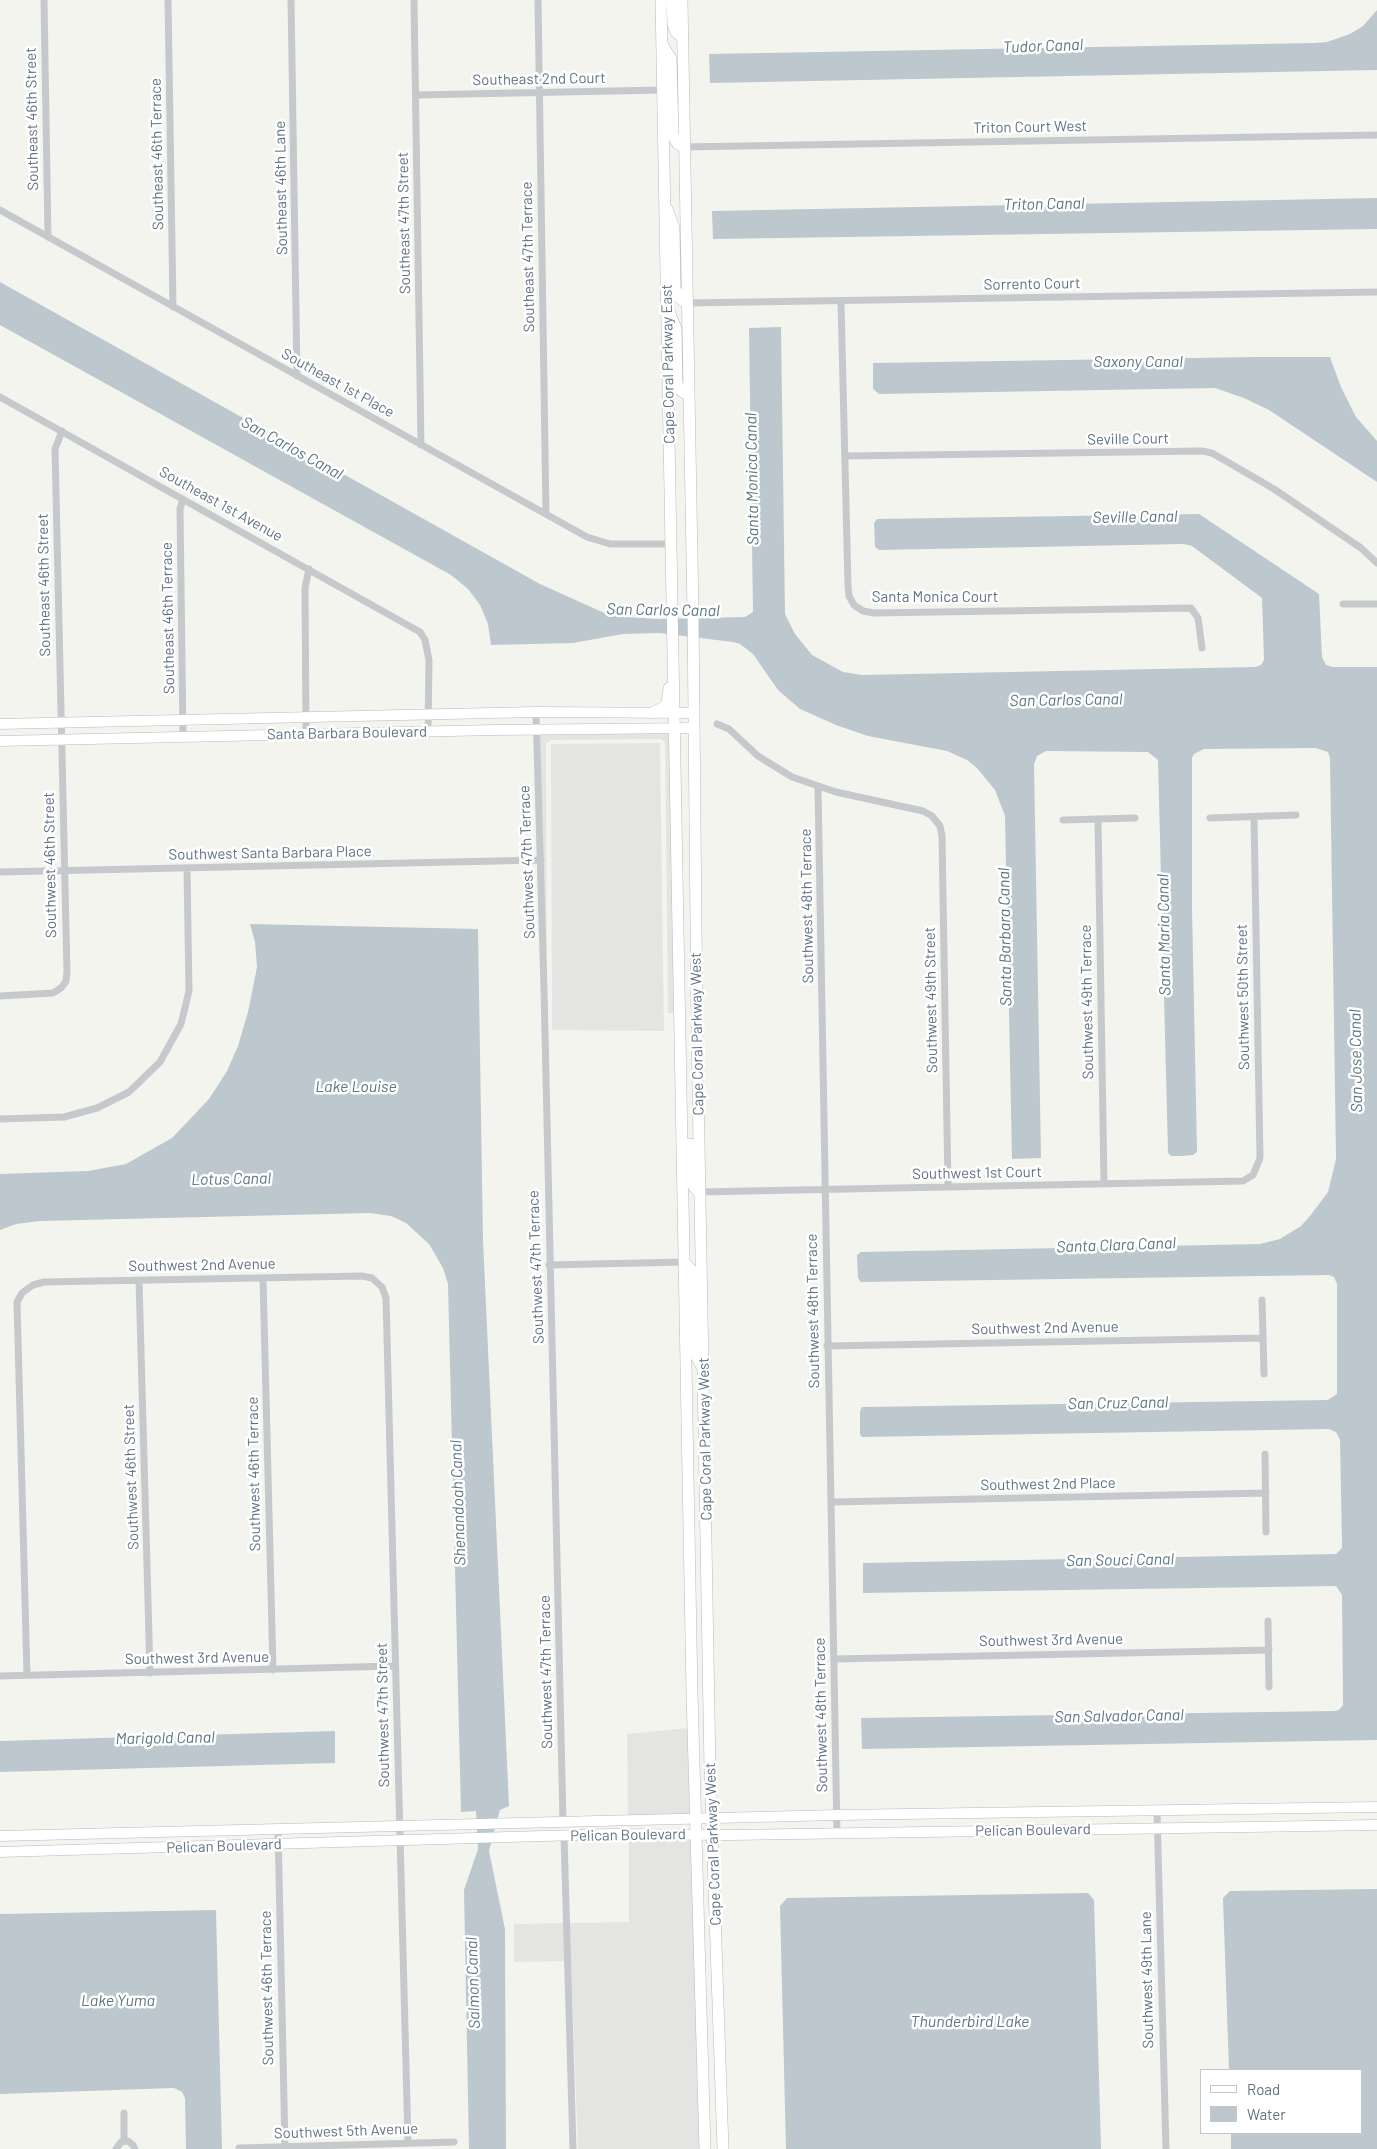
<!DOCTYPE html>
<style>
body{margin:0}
#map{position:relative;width:1377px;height:2149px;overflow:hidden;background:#f4f4ef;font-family:Barlow,sans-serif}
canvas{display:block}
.legend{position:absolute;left:1200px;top:2069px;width:162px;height:65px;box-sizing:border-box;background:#fff;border:1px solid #bfc7cd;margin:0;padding:6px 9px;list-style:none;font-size:15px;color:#607483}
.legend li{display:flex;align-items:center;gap:10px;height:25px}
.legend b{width:25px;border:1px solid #bfc7cd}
</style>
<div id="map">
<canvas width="1377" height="2149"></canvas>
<ul class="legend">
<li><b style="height:6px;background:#fff"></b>Road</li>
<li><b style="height:14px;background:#bcc8cd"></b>Water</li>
</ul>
</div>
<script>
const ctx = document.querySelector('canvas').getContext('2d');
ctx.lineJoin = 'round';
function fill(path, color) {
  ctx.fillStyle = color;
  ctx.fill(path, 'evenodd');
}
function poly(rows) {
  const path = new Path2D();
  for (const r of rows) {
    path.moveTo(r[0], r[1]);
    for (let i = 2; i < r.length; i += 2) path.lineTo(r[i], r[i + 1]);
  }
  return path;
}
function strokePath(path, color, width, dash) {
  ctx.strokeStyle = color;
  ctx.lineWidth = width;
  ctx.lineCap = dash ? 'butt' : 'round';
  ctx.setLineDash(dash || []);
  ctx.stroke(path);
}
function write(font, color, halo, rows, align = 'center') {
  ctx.font = font + ' Barlow,sans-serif';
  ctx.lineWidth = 5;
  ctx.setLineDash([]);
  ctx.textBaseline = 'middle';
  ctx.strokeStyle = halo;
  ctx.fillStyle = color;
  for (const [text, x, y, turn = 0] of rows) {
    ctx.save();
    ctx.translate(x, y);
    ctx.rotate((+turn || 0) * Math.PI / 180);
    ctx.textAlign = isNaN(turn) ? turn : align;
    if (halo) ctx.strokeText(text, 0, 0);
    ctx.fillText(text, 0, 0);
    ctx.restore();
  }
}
fill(poly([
 [670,733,675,1013,668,1013,665,742,660,739,551,740,546,744,547,1020,535,735],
 [660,743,664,1031,552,1030,551,744],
 [688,1728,690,1814,628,1816,627,1734],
 [629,1838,691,1838,700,2149,578,2149,571,1961,514,1962,514,1924,629,1922]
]), '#e4e5e3');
fill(poly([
 [1377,10,1377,70,710,83,709,54,1314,43,1327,42,1350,34,1363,26],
 [1377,198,1377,229,713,239,712,211],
 [0,282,540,584,611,616,658,619,745,617,753,612,749,328,781,327,785,614,795,634,812,655,843,672,862,675,1255,667,1261,665,1264,660,1262,598,1192,546,1184,544,879,550,875,547,874,523,877,519,1199,514,1319,594,1322,657,1326,665,1333,667,1377,667,1377,1740,862,1749,861,1718,1334,1711,1339,1710,1343,1705,1342,1595,1336,1586,863,1593,863,1563,1336,1554,1342,1548,1342,1544,1340,1440,1336,1432,1329,1429,862,1437,860,1434,860,1411,862,1407,1328,1400,1337,1394,1337,1284,1334,1277,1329,1275,861,1282,858,1278,857,1255,861,1252,1260,1244,1280,1239,1301,1226,1310,1216,1328,1192,1336,1159,1330,758,1328,752,1315,748,1204,749,1194,754,1192,758,1192,907,1197,1152,1193,1155,1182,1156,1171,1156,1168,1153,1158,760,1148,752,1046,751,1037,756,1034,764,1041,1158,1012,1159,1005,816,995,790,977,768,967,760,947,751,868,736,836,725,800,709,778,690,753,654,740,644,733,642,659,633,623,634,573,643,491,645,488,624,480,605,468,589,451,575,0,325],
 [1257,357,1330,357,1341,387,1356,417,1377,441,1377,482,1269,410,1244,398,1215,388,879,394,873,389,873,363],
 [250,924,478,929,483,1240,509,1806,500,1810,489,1851,505,1929,506,2149,469,2149,464,1890,478,1849,476,1811,461,1812,448,1284,443,1268,429,1244,406,1223,391,1216,370,1213,40,1221,16,1224,0,1230,0,1174,88,1171,126,1164,172,1138,209,1099,227,1071,238,1046,248,1012,257,967,255,942],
 [335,1731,335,1763,0,1772,0,1741],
 [1377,1889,1377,2149,1231,2149,1231,2133,1361,2133,1361,2070,1229,2070,1223,1898,1230,1891],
 [1088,1893,1094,1900,1101,2149,786,2149,780,1906,787,1898],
 [216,1910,222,2149,186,2149,185,2098,182,2092,174,2088,0,2094,0,1914]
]), '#bcc8cd');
const secondary = poly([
 [0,724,536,712,693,713],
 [0,741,495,730,694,728],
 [0,1836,837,1815,1377,1807],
 [0,1852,611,1834,731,1835,1377,1825]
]);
const primary = poly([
 [661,0,692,1693,705,2149],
 [672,0,673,24,676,32,682,37],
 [682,0,693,613,697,1029,710,1769,723,2149],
 [662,44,671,59,673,136,678,144,684,147],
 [667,209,674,228,675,288,679,298,687,303],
 [669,311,676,329,677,383,679,389,684,393,689,393],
 [652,713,664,707,667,703,669,688],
 [690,1144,691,1179,694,1187,699,1192],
 [684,1262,693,1272,695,1354,702,1367]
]);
strokePath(secondary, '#b5bbbf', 11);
strokePath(primary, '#b6babe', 12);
strokePath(poly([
 [44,0,48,237],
 [168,0,173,307],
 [291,0,297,376],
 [414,0,421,445],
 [538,0,546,514],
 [416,95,662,90],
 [684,147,1377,135],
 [0,210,587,537,610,544,672,544],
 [841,302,848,586,849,596,854,605,863,611,874,613,1191,608,1198,618,1202,648],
 [687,303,1377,292],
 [0,397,420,632,425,640,429,660,428,731],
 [845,456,1202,451,1212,453,1274,489,1361,548,1377,563],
 [1343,604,1377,604],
 [536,712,544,989,563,1822],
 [717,724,729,729,758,756,792,777,836,792,923,811,932,816,940,826,942,836,948,1187],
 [306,734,305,588,309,569],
 [183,737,180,509,183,499],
 [818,788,837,1833],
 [1210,818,1296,815],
 [1098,819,1104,1184],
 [1063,820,1135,818],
 [0,872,541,860],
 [0,996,53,993,61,988,66,981,67,972,55,449,62,431],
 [0,1119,64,1117,97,1108,129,1092,160,1062,181,1024,189,991,187,868],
 [699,1192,1243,1181,1253,1175,1260,1158,1254,817],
 [549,1265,684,1262],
 [263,1278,273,1670],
 [139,1280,150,1673],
 [1262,1300,1264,1374],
 [827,1346,1263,1338],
 [1265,1454,1266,1532],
 [831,1502,1266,1493],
 [1268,1621,1269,1687],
 [834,1659,1269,1650],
 [27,1675,17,1302,22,1293,33,1285,44,1282,362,1276,372,1278,382,1287,386,1298,408,2143],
 [0,1676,395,1666],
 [1157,1811,1166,2149],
 [278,1829,285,2147],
 [564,1836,573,2149],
 [124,2113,124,2141],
 [239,2148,454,2142],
 [116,2149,121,2142,128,2141,133,2145,135,2149]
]), '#c6c9cc', 7);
strokePath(secondary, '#fff', 10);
strokePath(primary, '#fff', 11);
write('15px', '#607483', '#fff', [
 ["Southeast 2nd Court",539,79,-1],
 ["Southeast 46th Street",32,119,-91],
 ["Triton Court West",1030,127,-1],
 ["Southeast 46th Terrace",157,154,-91],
 ["Southeast 46th Lane",281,188,-91],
 ["Southeast 47th Street",404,223,-91],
 ["Southeast 47th Terrace",528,257,-91],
 ["Sorrento Court",1032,284,-1],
 ["Cape Coral Parkway East",668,364,-91],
 ["Southeast 1st Place",338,383,29],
 ["Seville Court",1128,439,-1],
 ["Southeast 1st Avenue",221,504,29],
 ["Southeast 46th Street",44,585,-91],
 ["Santa Monica Court",935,597],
 ["Southeast 46th Terrace",168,618,-91],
 ["Santa Barbara Boulevard",347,733,-1],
 ["Southwest Santa Barbara Place",270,853,-1],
 ["Southwest 47th Terrace",527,862,-92],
 ["Southwest 46th Street",50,865,-91],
 ["Southwest 48th Terrace",807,906,-91],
 ["Southwest 50th Street",1243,997,-91],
 ["Southwest 49th Street",931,1000,-91],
 ["Southwest 49th Terrace",1087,1002,-91],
 ["Cape Coral Parkway West",697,1034,-91],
 ["Southwest 1st Court",977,1173,-1],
 ["Southwest 2nd Avenue",202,1265,-1],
 ["Southwest 47th Terrace",536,1267,-92],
 ["Southwest 48th Terrace",813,1311,-91],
 ["Southwest 2nd Avenue",1045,1328,-1],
 ["Cape Coral Parkway West",705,1439,-91],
 ["Southwest 46th Terrace",254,1474,-91],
 ["Southwest 46th Street",131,1477,-92],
 ["Southwest 2nd Place",1048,1484,-1],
 ["Southwest 3rd Avenue",1051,1640,-1],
 ["Southwest 3rd Avenue",197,1658,-1],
 ["Southwest 47th Terrace",546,1672,-91],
 ["Southwest 47th Street",383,1715,-91],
 ["Southwest 48th Terrace",821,1715,-91],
 ["Pelican Boulevard",1033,1830,-1],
 ["Pelican Boulevard",628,1835,-1],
 ["Cape Coral Parkway West",713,1844,-92],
 ["Pelican Boulevard",224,1846,-2],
 ["Southwest 49th Lane",1147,1980,-91],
 ["Southwest 46th Terrace",267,1988,-91],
 ["Southwest 5th Avenue",346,2131,-2]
]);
write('italic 16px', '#5b7781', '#fff', [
 ["Tudor Canal",1043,46,-2],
 ["Triton Canal",1044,204,-1],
 ["Saxony Canal",1138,362],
 ["San Carlos Canal",292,448,29],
 ["Santa Monica Canal",752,479,-91],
 ["Seville Canal",1135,517,-1],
 ["San Carlos Canal",663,610,1],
 ["San Carlos Canal",1066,700,-1],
 ["Santa Maria Canal",1164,935,-91],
 ["Santa Barbara Canal",1005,937,-91],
 ["San Jose Canal",1356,1061,-91],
 ["Lake Louise",356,1087],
 ["Lotus Canal",231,1179,-1],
 ["Santa Clara Canal",1116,1245,-2],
 ["San Cruz Canal",1118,1403,-1],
 ["Shenandoah Canal",458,1503,-92],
 ["San Souci Canal",1120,1560,-1],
 ["San Salvador Canal",1119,1716,-1],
 ["Marigold Canal",165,1738,-1],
 ["Salmon Canal",473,1983,-92],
 ["Lake Yuma",118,2001],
 ["Thunderbird Lake",970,2022]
]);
</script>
